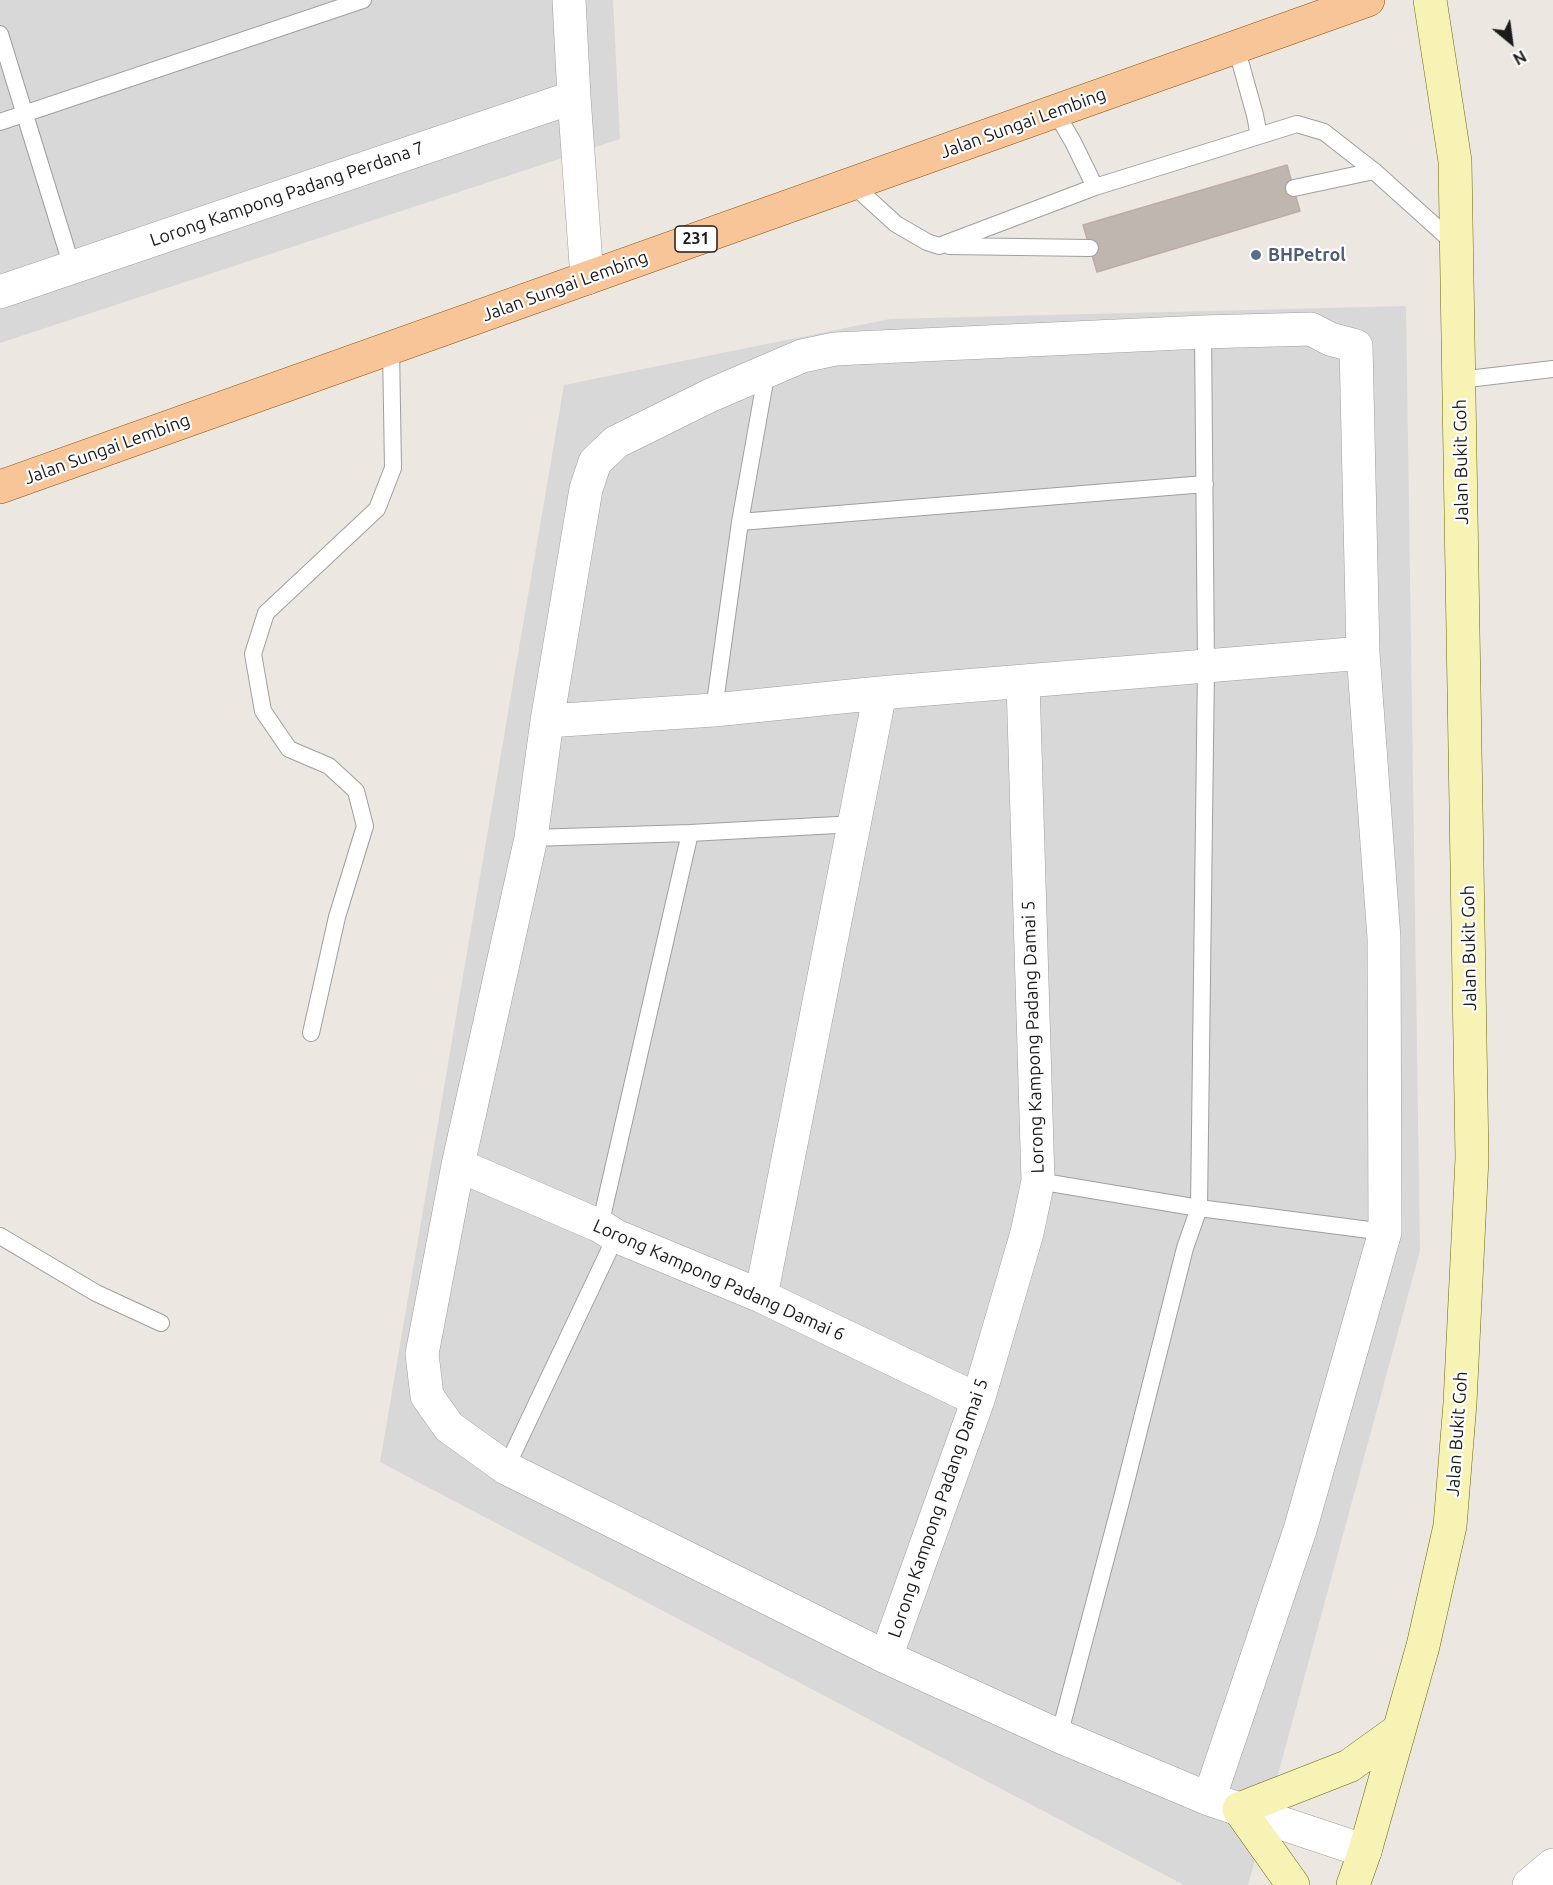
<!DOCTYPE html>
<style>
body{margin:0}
#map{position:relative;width:1553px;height:1885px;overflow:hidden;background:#ece7e0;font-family:Ubuntu,sans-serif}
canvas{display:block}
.north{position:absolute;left:1481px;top:12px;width:60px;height:60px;-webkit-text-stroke:4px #fff;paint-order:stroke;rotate:151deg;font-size:16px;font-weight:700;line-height:24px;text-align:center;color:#1b1b1b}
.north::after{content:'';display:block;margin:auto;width:21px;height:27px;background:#1b1b1b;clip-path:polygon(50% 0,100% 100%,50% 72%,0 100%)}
</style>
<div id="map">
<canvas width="1553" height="1885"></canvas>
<div class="north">N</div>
</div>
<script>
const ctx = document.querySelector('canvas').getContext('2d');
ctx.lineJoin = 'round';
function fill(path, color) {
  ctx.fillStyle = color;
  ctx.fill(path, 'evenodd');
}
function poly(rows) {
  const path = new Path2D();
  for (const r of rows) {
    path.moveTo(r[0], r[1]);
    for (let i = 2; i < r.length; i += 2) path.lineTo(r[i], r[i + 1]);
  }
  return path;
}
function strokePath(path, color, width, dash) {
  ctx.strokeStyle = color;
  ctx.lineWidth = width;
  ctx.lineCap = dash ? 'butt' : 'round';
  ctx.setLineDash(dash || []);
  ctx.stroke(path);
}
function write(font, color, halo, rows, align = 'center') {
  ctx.font = font + ' Ubuntu,sans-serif';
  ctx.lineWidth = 4.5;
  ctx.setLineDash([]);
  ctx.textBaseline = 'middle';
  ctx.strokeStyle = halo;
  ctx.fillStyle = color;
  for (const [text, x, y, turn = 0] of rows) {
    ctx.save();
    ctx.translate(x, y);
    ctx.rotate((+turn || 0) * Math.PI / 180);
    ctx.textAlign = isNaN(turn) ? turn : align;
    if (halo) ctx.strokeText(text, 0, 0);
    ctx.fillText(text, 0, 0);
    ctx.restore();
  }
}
fill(poly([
 [0,0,613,0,620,139,0,343],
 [1406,306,1420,1251,1248,1885,1184,1885,380,1462,564,385,890,319]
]), '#d9d8d8');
const building = poly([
 [1287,165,1300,211,1097,272,1083,225,1287,165]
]);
fill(building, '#c0b6b0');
strokePath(building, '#bdaca3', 1.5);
const service = poly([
 [0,34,72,267],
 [1236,47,1255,115,1259,136],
 [1055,111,1073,142,1095,187],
 [0,122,363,0],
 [852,184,896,224,927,242,939,246,1095,187,1297,124,1324,132,1374,171,1455,244],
 [1294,188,1374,171],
 [949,246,1090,248],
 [1459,380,1553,369],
 [740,522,1205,484],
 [714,710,740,522,767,370],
 [531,838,690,833,855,824],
 [311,1033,337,917,365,826,356,791,329,766,289,749,263,711,253,654,266,613,377,509,393,468,391,348],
 [1038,1181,1199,1208,1385,1232],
 [600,1226,690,833],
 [0,1236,96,1293,161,1323],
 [506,1468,616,1236],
 [1059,1736,1123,1494,1185,1248,1199,1208,1206,667,1203,332]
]);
const minor = poly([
 [569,0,574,97,587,278],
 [0,292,574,97],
 [547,721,714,710,880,693,1363,653],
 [458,1165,600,1226,616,1236,761,1296,978,1400],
 [761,1296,880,693],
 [886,1657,978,1400,1027,1233,1038,1181,1023,682],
 [1209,1799,1300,1530,1385,1232,1384,938,1363,653,1356,346,1330,339,1311,329,1203,332,835,349,802,356,711,395,616,442,595,462,586,489,547,721,531,838,458,1165,422,1354,427,1396,449,1427,506,1468,886,1657,1059,1736,1209,1799,1365,1851],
 [1529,1885,1553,1865]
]);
const secondary = poly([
 [1293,1885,1239,1809,1349,1766,1399,1730],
 [1353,1885,1365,1851,1423,1646,1450,1526,1460,1403,1472,1158,1455,161,1430,0]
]);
const primary = poly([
 [0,487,1368,0]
]);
strokePath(service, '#9f9f9f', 18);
strokePath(minor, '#9f9f9f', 34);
strokePath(secondary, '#6a6b08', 34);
strokePath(primary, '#8c5205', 34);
strokePath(service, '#fff', 16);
strokePath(minor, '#fff', 33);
strokePath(secondary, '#f6f3b4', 33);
strokePath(primary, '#f8c599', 33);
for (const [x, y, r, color] of [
 [1256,255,6,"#5c6f8a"]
]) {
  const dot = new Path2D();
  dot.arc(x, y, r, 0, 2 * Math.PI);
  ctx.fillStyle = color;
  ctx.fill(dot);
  strokePath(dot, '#fff', 2);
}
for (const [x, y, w] of [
 [696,239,42]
]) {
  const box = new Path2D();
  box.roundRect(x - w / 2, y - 13, w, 26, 4.5);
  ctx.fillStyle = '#fff';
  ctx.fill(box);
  strokePath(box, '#1b1b1b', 1.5);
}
write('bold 16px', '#1b1b1b', null, [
 ["231",696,239]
]);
write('18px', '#1b1b1b', '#fff', [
 ["Jalan Sungai Lembing",1023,123,-20],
 ["Lorong Kampong Padang Perdana 7",287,194,-19],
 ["Jalan Sungai Lembing",565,286,-20],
 ["Jalan Sungai Lembing",107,449,-20],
 ["Jalan Bukit Goh",1461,462,-91],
 ["Jalan Bukit Goh",1469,948,-91],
 ["Lorong Kampong Padang Damai 5",1033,1037,-92],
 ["Lorong Kampong Padang Damai 6",719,1280,24],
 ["Jalan Bukit Goh",1457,1434,-86],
 ["Lorong Kampong Padang Damai 5",938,1508,-71]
]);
write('bold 18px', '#4e5e75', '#fff', [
 ["BHPetrol",1268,255]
], 'left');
</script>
